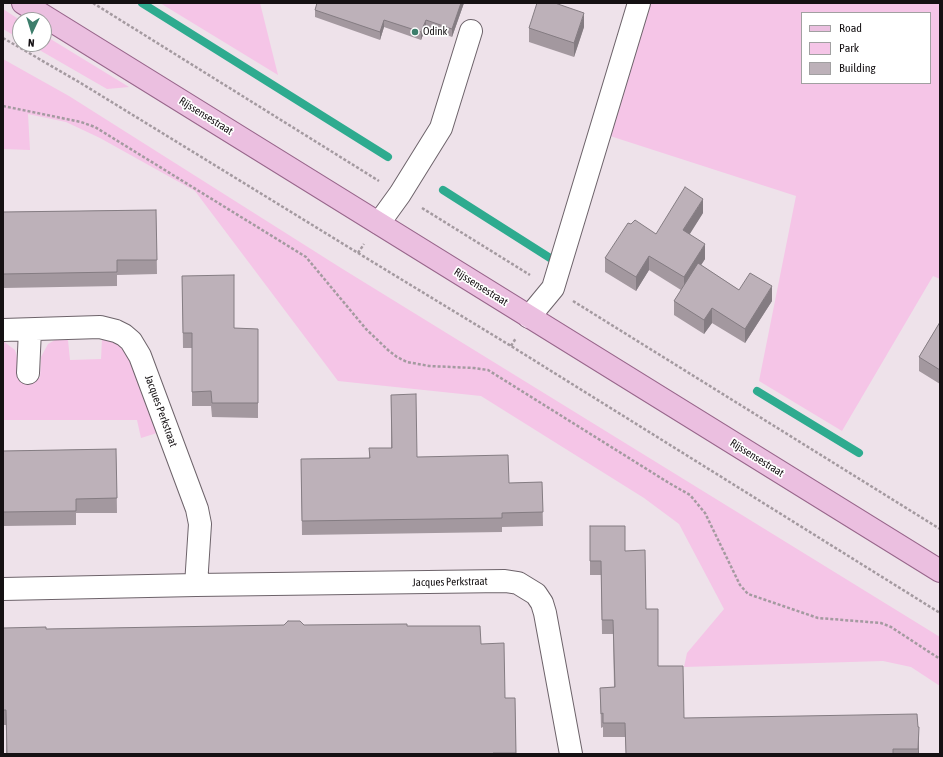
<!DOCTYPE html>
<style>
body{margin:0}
#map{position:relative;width:943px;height:757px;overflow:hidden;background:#eee2ea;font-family:"Asap Condensed",sans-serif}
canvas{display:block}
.frame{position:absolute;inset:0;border:4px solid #151113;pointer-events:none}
.legend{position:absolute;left:801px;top:12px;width:130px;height:72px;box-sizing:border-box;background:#fff;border:1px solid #a1a0a1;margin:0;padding:5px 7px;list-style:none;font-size:12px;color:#151113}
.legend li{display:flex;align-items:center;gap:8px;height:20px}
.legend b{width:20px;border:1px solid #a1a0a1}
.north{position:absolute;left:12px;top:12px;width:40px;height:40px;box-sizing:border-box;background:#fff;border:1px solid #a1a0a1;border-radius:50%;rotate:184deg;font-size:11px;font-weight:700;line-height:16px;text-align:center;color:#151113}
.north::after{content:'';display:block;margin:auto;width:14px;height:18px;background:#3d7e6c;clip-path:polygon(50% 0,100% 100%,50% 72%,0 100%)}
</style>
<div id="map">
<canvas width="943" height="757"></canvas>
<div class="frame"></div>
<ul class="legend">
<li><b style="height:5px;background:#ebbfe0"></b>Road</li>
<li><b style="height:11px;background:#f5c5e7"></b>Park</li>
<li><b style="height:11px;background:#bdb1b9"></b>Building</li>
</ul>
<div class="north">N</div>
</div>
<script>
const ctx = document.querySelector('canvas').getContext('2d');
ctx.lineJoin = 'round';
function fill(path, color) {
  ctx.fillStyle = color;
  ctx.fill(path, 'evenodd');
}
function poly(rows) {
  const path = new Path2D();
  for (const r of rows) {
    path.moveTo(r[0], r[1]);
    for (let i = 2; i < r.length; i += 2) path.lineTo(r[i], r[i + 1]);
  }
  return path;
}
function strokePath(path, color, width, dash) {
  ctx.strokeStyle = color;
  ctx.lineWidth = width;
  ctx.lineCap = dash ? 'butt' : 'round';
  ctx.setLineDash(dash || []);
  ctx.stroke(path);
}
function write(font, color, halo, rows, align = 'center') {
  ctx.font = font + ' "Asap Condensed",sans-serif';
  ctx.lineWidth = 3.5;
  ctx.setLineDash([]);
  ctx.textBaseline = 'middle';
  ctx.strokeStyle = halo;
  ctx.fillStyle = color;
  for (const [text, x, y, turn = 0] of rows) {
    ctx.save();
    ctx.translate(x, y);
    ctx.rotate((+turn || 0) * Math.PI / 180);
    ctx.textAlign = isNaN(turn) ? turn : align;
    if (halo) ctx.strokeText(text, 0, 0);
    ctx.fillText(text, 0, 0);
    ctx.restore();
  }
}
fill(poly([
 [160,3,260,3,278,75],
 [649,3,940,3,940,279,933,276,842,431,759,381,796,196,607,135],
 [802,13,930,13,930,83,802,83],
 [3,9,20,20,20,39,3,29],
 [44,35,129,87,107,89,29,44,44,44],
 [3,59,69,96,341,268,940,637,940,686,911,667,883,661,684,667,687,653,724,609,679,524,644,498,481,396,338,381,195,191,100,138,66,122,28,114,30,150,3,149],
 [102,339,113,341,123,348,129,357,157,433,141,438,137,420,3,420,3,341,15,350,17,357,18,376,40,378,41,357,48,344,55,340,68,340,70,360,101,359]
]), '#f5c5e7');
strokePath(poly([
 [142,3,388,157],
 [443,190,550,258],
 [757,391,859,453]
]), '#2eab8f', 8);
const minor = poly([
 [379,223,400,194,441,128,471,31],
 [529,317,553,288,639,3],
 [3,330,100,327,116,331,124,335,131,341,140,356,197,509,200,524,196,585],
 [28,373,30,330],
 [3,589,196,585,505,581,518,583,536,594,542,603,545,613,571,754]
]);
const major = poly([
 [23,3,940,571]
]);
strokePath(minor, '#6d636a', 24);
strokePath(major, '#98668b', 24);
strokePath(poly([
 [93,3,379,181],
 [3,38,79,82,358,253,511,346,940,613],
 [3,106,81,122,95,127,306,257,366,329,388,350,397,357,407,362,429,366,474,368,488,370,669,483,690,495,705,513,740,585,748,594,818,618,881,623,891,627,940,659],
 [422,208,530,275],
 [358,253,364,244],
 [573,301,940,529],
 [511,346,516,338]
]), '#a49aa0', 2.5, [3, 2]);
strokePath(minor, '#fff', 22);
strokePath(major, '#ebbfe0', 22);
fill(poly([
 [317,3,464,3,452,37,426,27,421,40,384,27,380,40,315,17,315,10],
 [584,27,574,57,529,42,529,28],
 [156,210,157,274,117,275,117,286,3,288,3,212],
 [703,213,689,234,705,259,701,265,739,290,772,301,745,343,712,323,704,334,674,315,674,301,681,290,649,270,636,291,605,272,605,258,631,224,656,234],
 [182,276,234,328,258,329,258,418,212,417,211,406,192,406,192,348,183,348],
 [940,322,940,384,919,371,919,357],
 [391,395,417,457,509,483,542,482,543,526,502,527,502,532,302,535,301,459,369,458,369,448,391,448],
 [116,449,117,513,76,513,76,525,3,526,3,451],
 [590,526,625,551,646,609,658,666,684,718,918,727,919,741,919,754,626,754,625,737,603,737,603,727,601,728,600,688,614,687,613,634,602,634,601,575,590,575],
 [304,625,407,626,481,644,505,698,515,698,516,754,6,754,6,725,3,725,3,628,46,629]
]), '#a3989f');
fill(poly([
 [461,3,464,3,452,37,452,29],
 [584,13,584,27,574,57,574,43],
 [384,20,384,27,380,40,380,32],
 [426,20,426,27,421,40,421,32],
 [703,199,703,213,683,245,683,230],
 [705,244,705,259,684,291,684,277],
 [649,256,649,270,636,291,636,277],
 [772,286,772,301,745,343,745,329],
 [712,308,712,323,704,334,704,320],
 [919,727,919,754,918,754]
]), '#847c82');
const building = poly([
 [317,3,461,3,452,29,426,20,421,32,384,20,380,32,315,10,317,3],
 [537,3,555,3,584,13,574,43,529,28,537,3],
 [685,187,703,199,683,230,705,244,684,277,649,256,636,277,605,258,628,223,631,224,635,220,656,234,685,187],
 [156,210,157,260,117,260,117,272,3,274,3,212,156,210],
 [698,263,739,290,750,273,772,286,745,329,712,308,704,320,674,301,698,263],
 [234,275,234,328,258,329,258,403,212,403,211,391,192,392,192,333,183,333,182,276,234,275],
 [940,322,940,370,919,357,940,322],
 [416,394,417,457,508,455,509,483,542,482,543,512,502,513,502,518,302,521,301,459,370,458,369,448,392,448,391,395,416,394],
 [116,449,117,498,76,499,76,511,3,512,3,451,116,449],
 [590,526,625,526,625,551,645,550,646,609,658,609,658,666,683,666,684,718,917,714,918,727,919,727,918,749,893,749,893,754,626,754,625,723,603,723,603,713,601,714,600,688,615,687,613,620,602,620,601,561,590,561,590,526],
 [288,621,300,621,304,625,407,624,407,626,480,626,481,644,504,643,505,698,515,698,516,753,493,753,493,754,7,754,6,710,3,710,3,628,46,627,46,629,284,625,288,621]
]);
fill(building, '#bdb1b9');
strokePath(building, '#847c82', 1);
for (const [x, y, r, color] of [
 [415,32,4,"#3d7e6c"]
]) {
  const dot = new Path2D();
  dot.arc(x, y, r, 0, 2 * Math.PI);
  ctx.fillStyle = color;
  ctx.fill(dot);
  strokePath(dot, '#fff', 1.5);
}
write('11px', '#151113', '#fff', [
 ["Odink",423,32]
], 'left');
write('11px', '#151113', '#fff', [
 ["Rijssensestraat",206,116,32],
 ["Rijssensestraat",481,287,32],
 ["Jacques Perkstraat",161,411,70],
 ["Rijssensestraat",757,458,32],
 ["Jacques Perkstraat",450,582,-1]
]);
</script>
